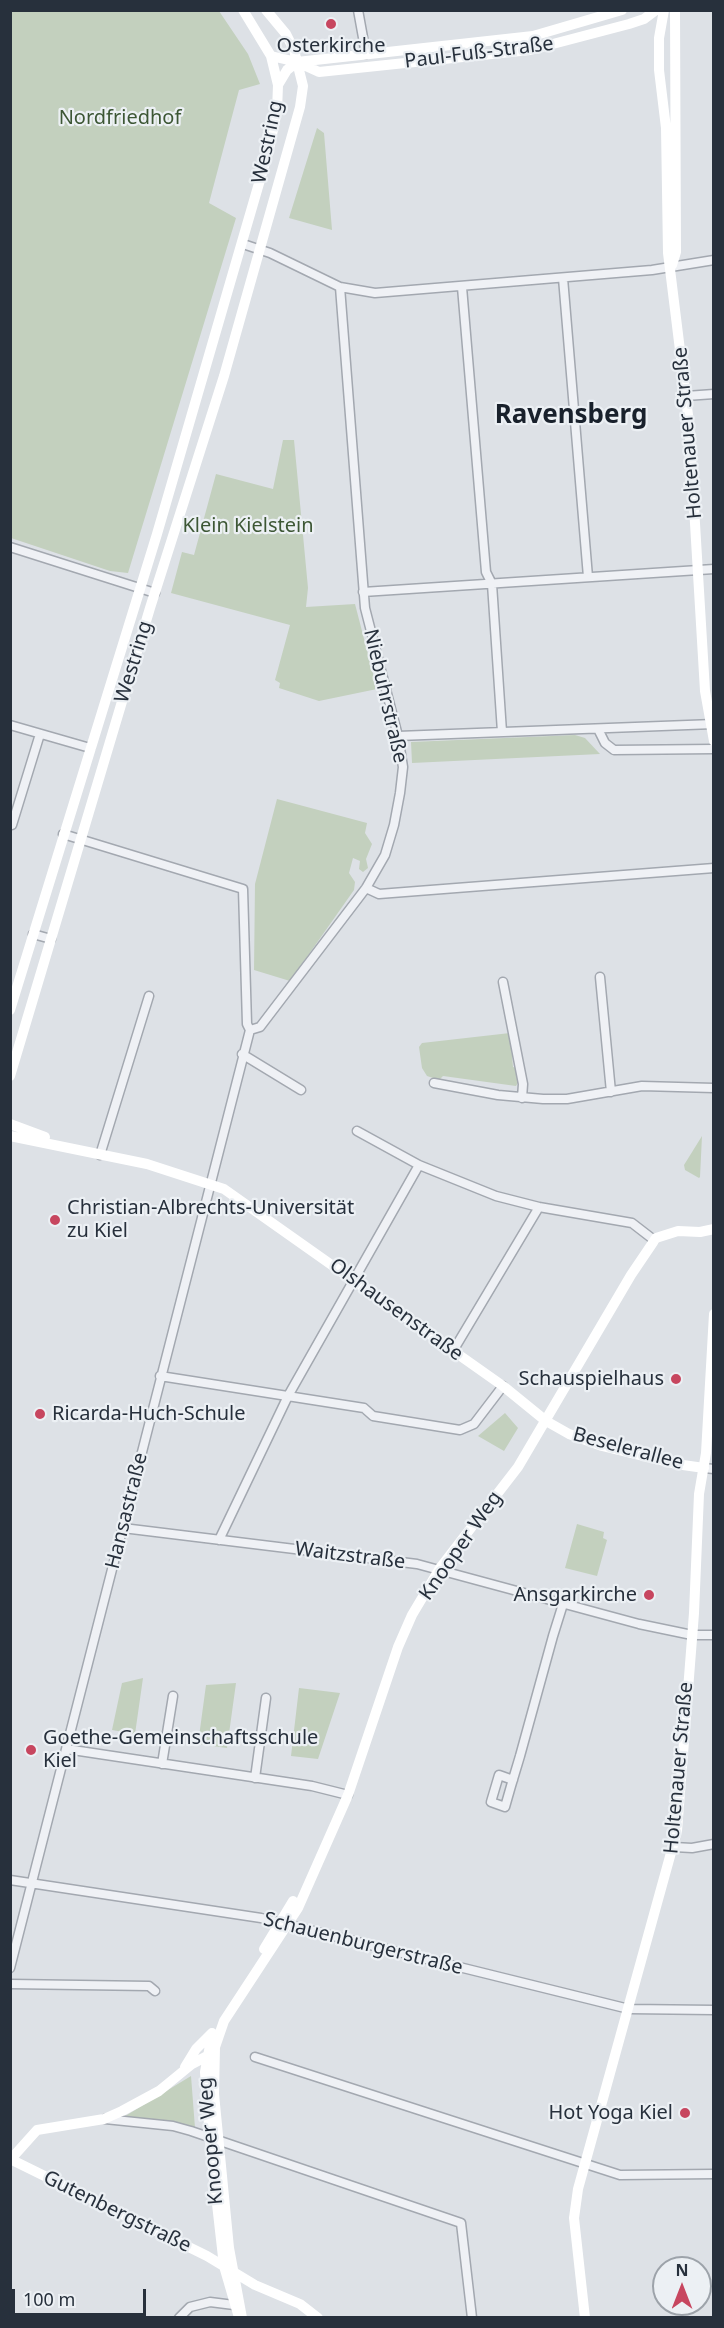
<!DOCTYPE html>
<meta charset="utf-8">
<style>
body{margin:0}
#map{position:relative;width:724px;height:2328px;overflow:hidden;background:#dde1e6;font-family:"Noto Sans",sans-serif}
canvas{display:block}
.frame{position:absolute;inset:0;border:12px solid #27303c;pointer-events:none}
.north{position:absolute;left:652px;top:2256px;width:60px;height:60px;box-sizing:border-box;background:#ecf0f4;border:2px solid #9da3aa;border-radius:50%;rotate:0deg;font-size:16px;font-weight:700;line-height:24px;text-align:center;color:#27303c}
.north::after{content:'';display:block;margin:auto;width:21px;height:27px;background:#c7465f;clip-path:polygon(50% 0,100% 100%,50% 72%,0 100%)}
.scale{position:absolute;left:12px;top:2289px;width:134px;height:27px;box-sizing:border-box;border:3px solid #27303c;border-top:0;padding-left:8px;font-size:18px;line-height:21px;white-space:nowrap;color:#27303c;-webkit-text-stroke:4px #ecf0f4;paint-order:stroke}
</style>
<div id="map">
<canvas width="724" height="2328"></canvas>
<div class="frame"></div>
<div class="north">N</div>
<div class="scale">100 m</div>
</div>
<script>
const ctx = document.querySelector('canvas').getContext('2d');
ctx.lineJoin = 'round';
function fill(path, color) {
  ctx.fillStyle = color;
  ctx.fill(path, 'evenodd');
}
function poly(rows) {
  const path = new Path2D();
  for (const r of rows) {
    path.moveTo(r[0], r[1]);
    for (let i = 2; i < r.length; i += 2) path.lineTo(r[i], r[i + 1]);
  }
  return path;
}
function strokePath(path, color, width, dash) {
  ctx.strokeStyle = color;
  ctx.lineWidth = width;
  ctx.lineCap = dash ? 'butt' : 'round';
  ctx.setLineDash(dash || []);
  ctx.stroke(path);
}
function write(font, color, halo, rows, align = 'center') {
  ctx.font = font + ' "Noto Sans",sans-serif';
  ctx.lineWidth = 4.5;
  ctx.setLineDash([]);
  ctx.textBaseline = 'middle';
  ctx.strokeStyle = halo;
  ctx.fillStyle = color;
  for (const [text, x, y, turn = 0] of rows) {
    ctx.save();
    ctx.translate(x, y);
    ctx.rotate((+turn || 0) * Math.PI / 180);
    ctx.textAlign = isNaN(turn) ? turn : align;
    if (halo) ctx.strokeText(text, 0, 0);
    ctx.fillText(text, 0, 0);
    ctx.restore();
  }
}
fill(poly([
 [10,11,219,11,248,54,260,84,239,90,209,203,236,218,128,573,110,571,11,538],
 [317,128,324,133,332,230,289,218],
 [283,440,294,440,308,588,306,607,355,604,377,689,319,701,279,688,280,683,275,680,290,625,171,593,182,552,194,555,216,474,273,489],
 [575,735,585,738,600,754,412,763,411,742],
 [277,799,367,823,365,833,372,844,366,859,368,868,363,872,359,869,360,861,353,858,349,873,355,882,354,890,290,981,254,970,255,884],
 [510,1033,513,1067,517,1068,519,1081,516,1086,443,1076,439,1080,427,1076,422,1068,419,1047,422,1043],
 [702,1136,700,1177,699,1178,685,1170,684,1165],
 [505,1413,518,1428,504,1451,478,1436],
 [577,1524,604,1532,603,1538,607,1540,597,1576,565,1568],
 [143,1678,135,1734,112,1730,122,1683],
 [236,1683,227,1748,198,1744,206,1685],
 [299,1688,340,1693,318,1759,291,1756],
 [191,2076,195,2128,162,2121,122,2118]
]), '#c3d0be');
const street = poly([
 [358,10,366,54],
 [243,244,270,253,340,287,375,293,652,270,714,260],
 [563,278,588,577],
 [462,287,486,572,492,584,502,732],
 [686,396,714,394],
 [10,547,155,593],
 [363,592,714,569],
 [10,725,90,748],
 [598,729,605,743,614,750,714,749],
 [398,736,714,724],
 [12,825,40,734],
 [63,834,243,889,247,1024,250,1030],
 [366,888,379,894,714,868],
 [33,934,51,939],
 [600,977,611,1092],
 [503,982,523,1084,522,1098],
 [250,1030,260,1027,366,888,385,855,394,825,400,793,403,767,398,736,365,608,340,287],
 [242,1054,301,1090],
 [434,1083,498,1095,543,1099,567,1099,642,1086,714,1088],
 [357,1131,419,1165,496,1196,539,1207,632,1223,654,1240],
 [100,1155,149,996],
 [453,1351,539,1207],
 [160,1376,364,1408,373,1416,460,1430,474,1424,503,1386],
 [704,1468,714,1469],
 [123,1528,417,1564,639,1624,692,1635,714,1635],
 [219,1540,288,1396,419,1165],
 [66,1749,312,1786,348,1795],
 [162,1764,173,1696],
 [255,1778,266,1698],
 [513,1780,499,1775,491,1802,505,1807,511,1786,520,1756,553,1636,563,1604],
 [674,1847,692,1848,714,1844],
 [10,1880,261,1918,629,2009,714,2010],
 [10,1968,250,1030],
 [10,1984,149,1986,155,1991],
 [255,2057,620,2175,714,2174],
 [105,2119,173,2126,191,2131,461,2223,472,2318],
 [179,2318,190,2307,210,2302,234,2305]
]);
strokePath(street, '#a3a8b0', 11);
strokePath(street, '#eff1f5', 8);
strokePath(poly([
 [664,10,659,38,659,70,666,128,668,253,689,423,705,691,714,741],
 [271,56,297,62,319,72,530,50,629,24,644,19,656,10],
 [278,85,287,70,297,62,533,36,622,10],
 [672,265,676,252,675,10],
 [10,1010,157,534,269,149,277,111,278,85,271,56,243,10],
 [10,1076,150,608,224,376,300,107,303,86,294,50,286,34,266,10],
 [10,1124,45,1137],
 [10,1136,147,1164,224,1189,503,1386,546,1421,569,1434,602,1446,676,1464,704,1468],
 [264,1949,293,1901],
 [211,2040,205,2072,211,2151,224,2266,238,2314],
 [185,2067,196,2049,212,2033],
 [10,2159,207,2256,255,2285,300,2304,318,2318],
 [11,2159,37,2130,104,2119,122,2111,159,2091,192,2064,211,2054],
 [242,2318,229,2248,214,2094,215,2047,224,2021,298,1908,348,1795,398,1647,412,1615,440,1568,518,1467,631,1275,656,1238,678,1231,700,1232,714,1229],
 [585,2318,574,2218,578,2189,677,1831,694,1613,699,1494,706,1453,714,1314]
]), '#fff', 10);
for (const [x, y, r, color] of [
 [331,24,6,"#c7465f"],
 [55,1220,6,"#c7465f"],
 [676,1379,6,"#c7465f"],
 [40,1414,6,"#c7465f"],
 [649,1595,6,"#c7465f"],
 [31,1750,6,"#c7465f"],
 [685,2113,6,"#c7465f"]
]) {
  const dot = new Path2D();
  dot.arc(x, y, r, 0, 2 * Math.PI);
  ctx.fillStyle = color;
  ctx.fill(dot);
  strokePath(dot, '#ecf0f4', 2);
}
write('20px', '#27303c', '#ecf0f4', [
 ["Osterkirche",331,46,"center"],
 ["Christian-Albrechts-Universität",67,1208],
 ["zu Kiel",67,1231],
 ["Schauspielhaus",664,1379,"right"],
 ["Ricarda-Huch-Schule",52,1414],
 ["Ansgarkirche",637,1595,"right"],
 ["Goethe-Gemeinschaftsschule",43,1738],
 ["Kiel",43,1761],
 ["Hot Yoga Kiel",673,2113,"right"]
], 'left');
write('20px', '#27303c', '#ecf0f4', [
 ["Paul-Fuß-Straße",479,53,-7],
 ["Westring",268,142,-78],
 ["Holtenauer Straße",688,433,-95],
 ["Westring",134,662,-73],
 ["Niebuhrstraße",385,696,77],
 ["Olshausenstraße",396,1310,36],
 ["Beselerallee",628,1449,15],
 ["Hansastraße",127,1511,-76],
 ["Knooper Weg",461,1546,-55],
 ["Waitzstraße",350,1556,7],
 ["Holtenauer Straße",679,1768,-85],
 ["Schauenburgerstraße",363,1944,14],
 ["Knooper Weg",211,2141,-95],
 ["Gutenbergstraße",117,2212,26]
]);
write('20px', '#3d5735', '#ecf0f4', [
 ["Nordfriedhof",120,118],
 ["Klein Kielstein",248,526]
]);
write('bold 26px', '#19212c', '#ecf0f4', [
 ["Ravensberg",571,416]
]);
</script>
